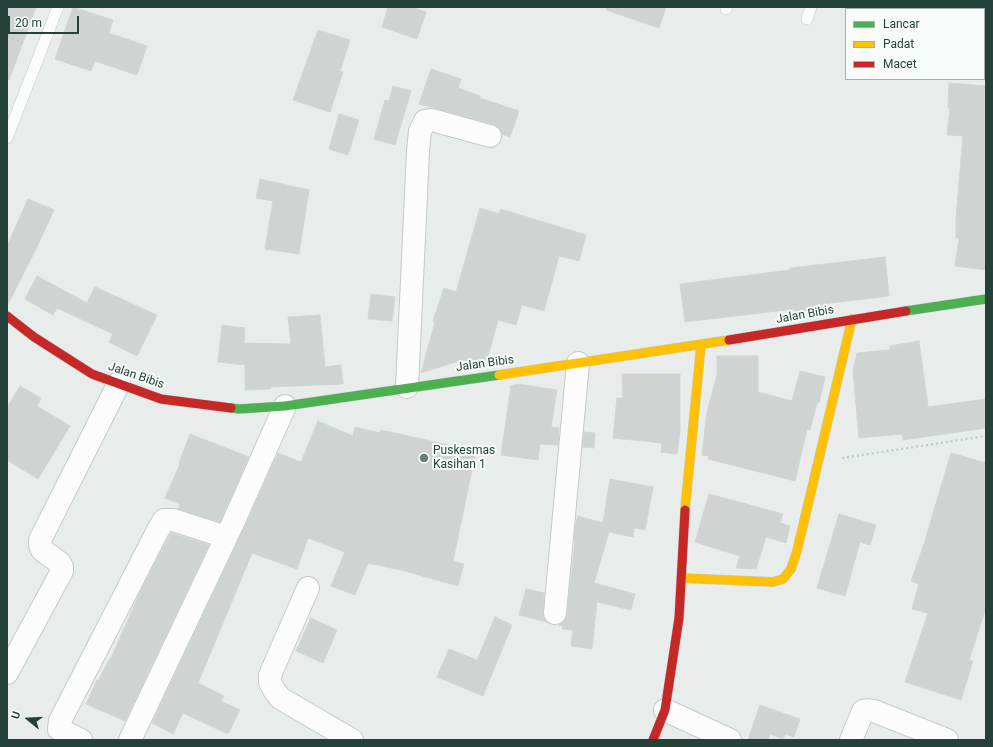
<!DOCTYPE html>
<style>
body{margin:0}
#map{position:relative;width:993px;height:747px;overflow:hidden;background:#e8edeb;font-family:Roboto,sans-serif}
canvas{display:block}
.frame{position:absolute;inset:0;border:8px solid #24423a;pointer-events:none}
.legend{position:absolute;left:845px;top:8px;width:140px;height:72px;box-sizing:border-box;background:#f7fbf9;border:1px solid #a3b1ad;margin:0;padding:5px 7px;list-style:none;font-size:12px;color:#24423a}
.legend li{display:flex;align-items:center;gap:8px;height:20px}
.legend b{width:20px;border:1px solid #a3b1ad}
.north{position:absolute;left:8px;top:699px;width:40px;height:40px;-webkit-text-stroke:3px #f7fbf9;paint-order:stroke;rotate:288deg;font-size:11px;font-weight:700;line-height:16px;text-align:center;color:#24423a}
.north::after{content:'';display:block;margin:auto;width:14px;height:18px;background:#24423a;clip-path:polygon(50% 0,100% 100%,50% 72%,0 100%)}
.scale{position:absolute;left:8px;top:16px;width:71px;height:18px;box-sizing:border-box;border:2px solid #24423a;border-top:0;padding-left:5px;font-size:12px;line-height:14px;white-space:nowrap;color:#24423a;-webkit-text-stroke:3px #f7fbf9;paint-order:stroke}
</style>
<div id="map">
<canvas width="993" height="747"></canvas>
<div class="frame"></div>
<ul class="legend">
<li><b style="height:5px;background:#4caf50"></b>Lancar</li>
<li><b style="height:5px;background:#ffc107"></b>Padat</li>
<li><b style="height:5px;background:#c62828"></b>Macet</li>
</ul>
<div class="north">U</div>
<div class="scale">20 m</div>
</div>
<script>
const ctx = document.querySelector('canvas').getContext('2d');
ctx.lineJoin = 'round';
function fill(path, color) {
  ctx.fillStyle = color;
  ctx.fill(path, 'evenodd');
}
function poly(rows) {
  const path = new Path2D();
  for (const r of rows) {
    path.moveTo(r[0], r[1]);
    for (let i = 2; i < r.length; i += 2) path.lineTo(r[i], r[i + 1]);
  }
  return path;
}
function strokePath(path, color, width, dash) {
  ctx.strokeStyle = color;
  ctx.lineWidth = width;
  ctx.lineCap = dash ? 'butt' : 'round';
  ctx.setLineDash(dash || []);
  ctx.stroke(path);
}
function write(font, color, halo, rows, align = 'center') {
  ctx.font = font + ' Roboto,sans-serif';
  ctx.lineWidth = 4;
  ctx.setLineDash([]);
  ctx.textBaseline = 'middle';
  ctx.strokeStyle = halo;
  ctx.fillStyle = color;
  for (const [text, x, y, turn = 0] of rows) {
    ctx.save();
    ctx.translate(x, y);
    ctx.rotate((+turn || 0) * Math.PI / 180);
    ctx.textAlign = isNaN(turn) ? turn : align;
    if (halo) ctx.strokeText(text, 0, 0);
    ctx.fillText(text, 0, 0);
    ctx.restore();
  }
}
const building = poly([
 [7,7,36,7,9,80,7,80,7,7],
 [73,7,113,20,109,33,147,46,137,75,95,61,91,71,55,59,73,7],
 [388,7,411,7,426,12,417,39,382,27,388,7],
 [607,7,666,7,659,28,606,10,607,7],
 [318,30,350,40,340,71,343,72,330,112,293,100,318,30],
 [431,69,461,79,458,88,480,96,480,98,519,111,510,137,502,134,499,128,493,124,419,104,431,69],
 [949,83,986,86,986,270,955,266,959,238,956,238,956,218,963,136,947,135,950,108,948,108,949,83],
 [393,86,411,91,395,145,374,139,385,100,389,101,393,86],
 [339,114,359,120,348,155,329,149,339,114],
 [260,179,309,190,299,254,265,249,273,201,256,198,260,179],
 [28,199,54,210,35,251,8,304,7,304,7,246,28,199],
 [480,208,499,214,501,209,586,235,579,261,559,256,544,311,522,305,516,325,498,320,487,360,459,361,421,373,435,322,433,321,444,288,456,292,480,208],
 [885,257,889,296,822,304,822,309,795,312,794,309,685,322,680,284,790,270,790,268,885,257],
 [37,276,87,303,95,287,157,315,137,356,109,342,113,334,57,308,53,315,25,299,37,276],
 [371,294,395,297,392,321,368,319,371,294],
 [320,315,325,367,341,365,343,384,270,387,270,389,245,390,245,365,218,362,222,325,245,328,244,343,291,344,288,317,320,315],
 [919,341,928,407,986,399,986,428,903,440,902,434,859,438,853,371,857,353,890,350,890,346,919,341],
 [717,356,758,356,758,392,792,401,800,371,825,377,819,403,817,403,810,430,807,429,795,481,708,459,709,456,702,455,707,411,717,376,717,356],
 [622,374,680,374,680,431,677,454,661,452,662,443,613,438,617,398,623,398,622,374],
 [518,384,557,390,551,427,559,428,558,445,540,444,538,460,501,455,511,386,518,384],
 [20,386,41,398,37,406,70,426,38,479,7,460,7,408,20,386],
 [318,421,353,436,355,427,380,433,381,430,476,451,453,561,464,564,458,586,405,571,368,563,355,595,331,586,345,552,308,538,297,569,252,553,198,683,224,696,221,701,240,710,228,734,183,713,173,734,152,723,244,528,278,453,301,462,318,421],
 [584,432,595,433,594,448,583,447,584,432],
 [190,434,249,457,220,522,178,509,180,504,165,498,180,464,179,463,190,434],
 [951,453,986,463,986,608,969,660,973,661,961,700,905,682,928,613,912,609,919,584,911,581,924,544,951,453],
 [610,479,653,487,645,530,634,528,633,537,609,532,594,583,635,594,631,610,597,602,592,649,571,646,573,630,562,629,563,626,558,625,565,620,567,614,575,541,574,540,576,522,578,516,603,523,610,479],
 [709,494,783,514,780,523,790,526,786,543,766,537,756,569,736,568,740,556,695,542,709,494],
 [839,514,876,525,870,545,860,542,845,596,817,588,839,514],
 [171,533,209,545,125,721,86,704,97,680,98,681,109,660,110,660,143,586,171,533],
 [526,589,544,593,543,612,544,618,547,622,519,615,526,589],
 [495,617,512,625,483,696,437,677,449,649,477,660,495,617],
 [311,618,337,630,323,663,296,651,311,618],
 [760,705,800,719,794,737,785,734,783,739,770,734,768,740,748,740,760,705]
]);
fill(building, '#cfd4d2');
strokePath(building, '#d1d6d4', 1);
const lane = poly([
 [976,8,986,8],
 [726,9,727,7],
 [807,19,811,7],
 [7,138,58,7]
]);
const street = poly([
 [407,387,418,151,420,131,425,121,432,120,490,136],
 [308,588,270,675,270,682,274,690,280,698,352,740],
 [555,613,578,363],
 [7,673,62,571,62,567,60,563,42,550,40,545,40,540,119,383],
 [665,710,730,740],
 [81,740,59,729,60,721,158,530,164,520,173,520,226,537],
 [130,740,233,523,285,406],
 [851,740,863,711,868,710,874,711,947,740]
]);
const fast = poly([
 [906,311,986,299],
 [231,408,239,409,285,406,499,375]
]);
const slow = poly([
 [499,375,729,340],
 [685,510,701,345],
 [681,578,773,582,783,579,791,569,797,551,852,319]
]);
const jam = poly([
 [7,316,34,337,92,374,161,399,231,408],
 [729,340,906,311],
 [653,740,665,710,679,618,685,510]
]);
strokePath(lane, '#c5cac8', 12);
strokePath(street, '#c5cac8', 24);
strokePath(fast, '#c3cbc8', 10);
strokePath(slow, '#c3cbc8', 10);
strokePath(jam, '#c3cbc8', 10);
strokePath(poly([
 [7,36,25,44],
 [842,458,986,436]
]), '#c3ccca', 2.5, [2, 3]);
strokePath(lane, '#fcfcfc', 11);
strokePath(street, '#fcfcfc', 22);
strokePath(fast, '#4caf50', 9);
strokePath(slow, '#ffc107', 9);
strokePath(jam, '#c62828', 9);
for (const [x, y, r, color] of [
 [424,458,5,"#697e78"]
]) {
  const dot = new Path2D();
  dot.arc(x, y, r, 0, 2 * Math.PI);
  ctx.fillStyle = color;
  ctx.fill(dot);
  strokePath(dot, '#f7fbf9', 1.5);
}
write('12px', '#24423a', '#f7fbf9', [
 ["Jalan Bibis",805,315,-10],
 ["Jalan Bibis",485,364,-8],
 ["Jalan Bibis",136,376,19]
]);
write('12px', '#24423a', '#f7fbf9', [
 ["Puskesmas",433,451],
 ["Kasihan 1",433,465]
], 'left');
</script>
